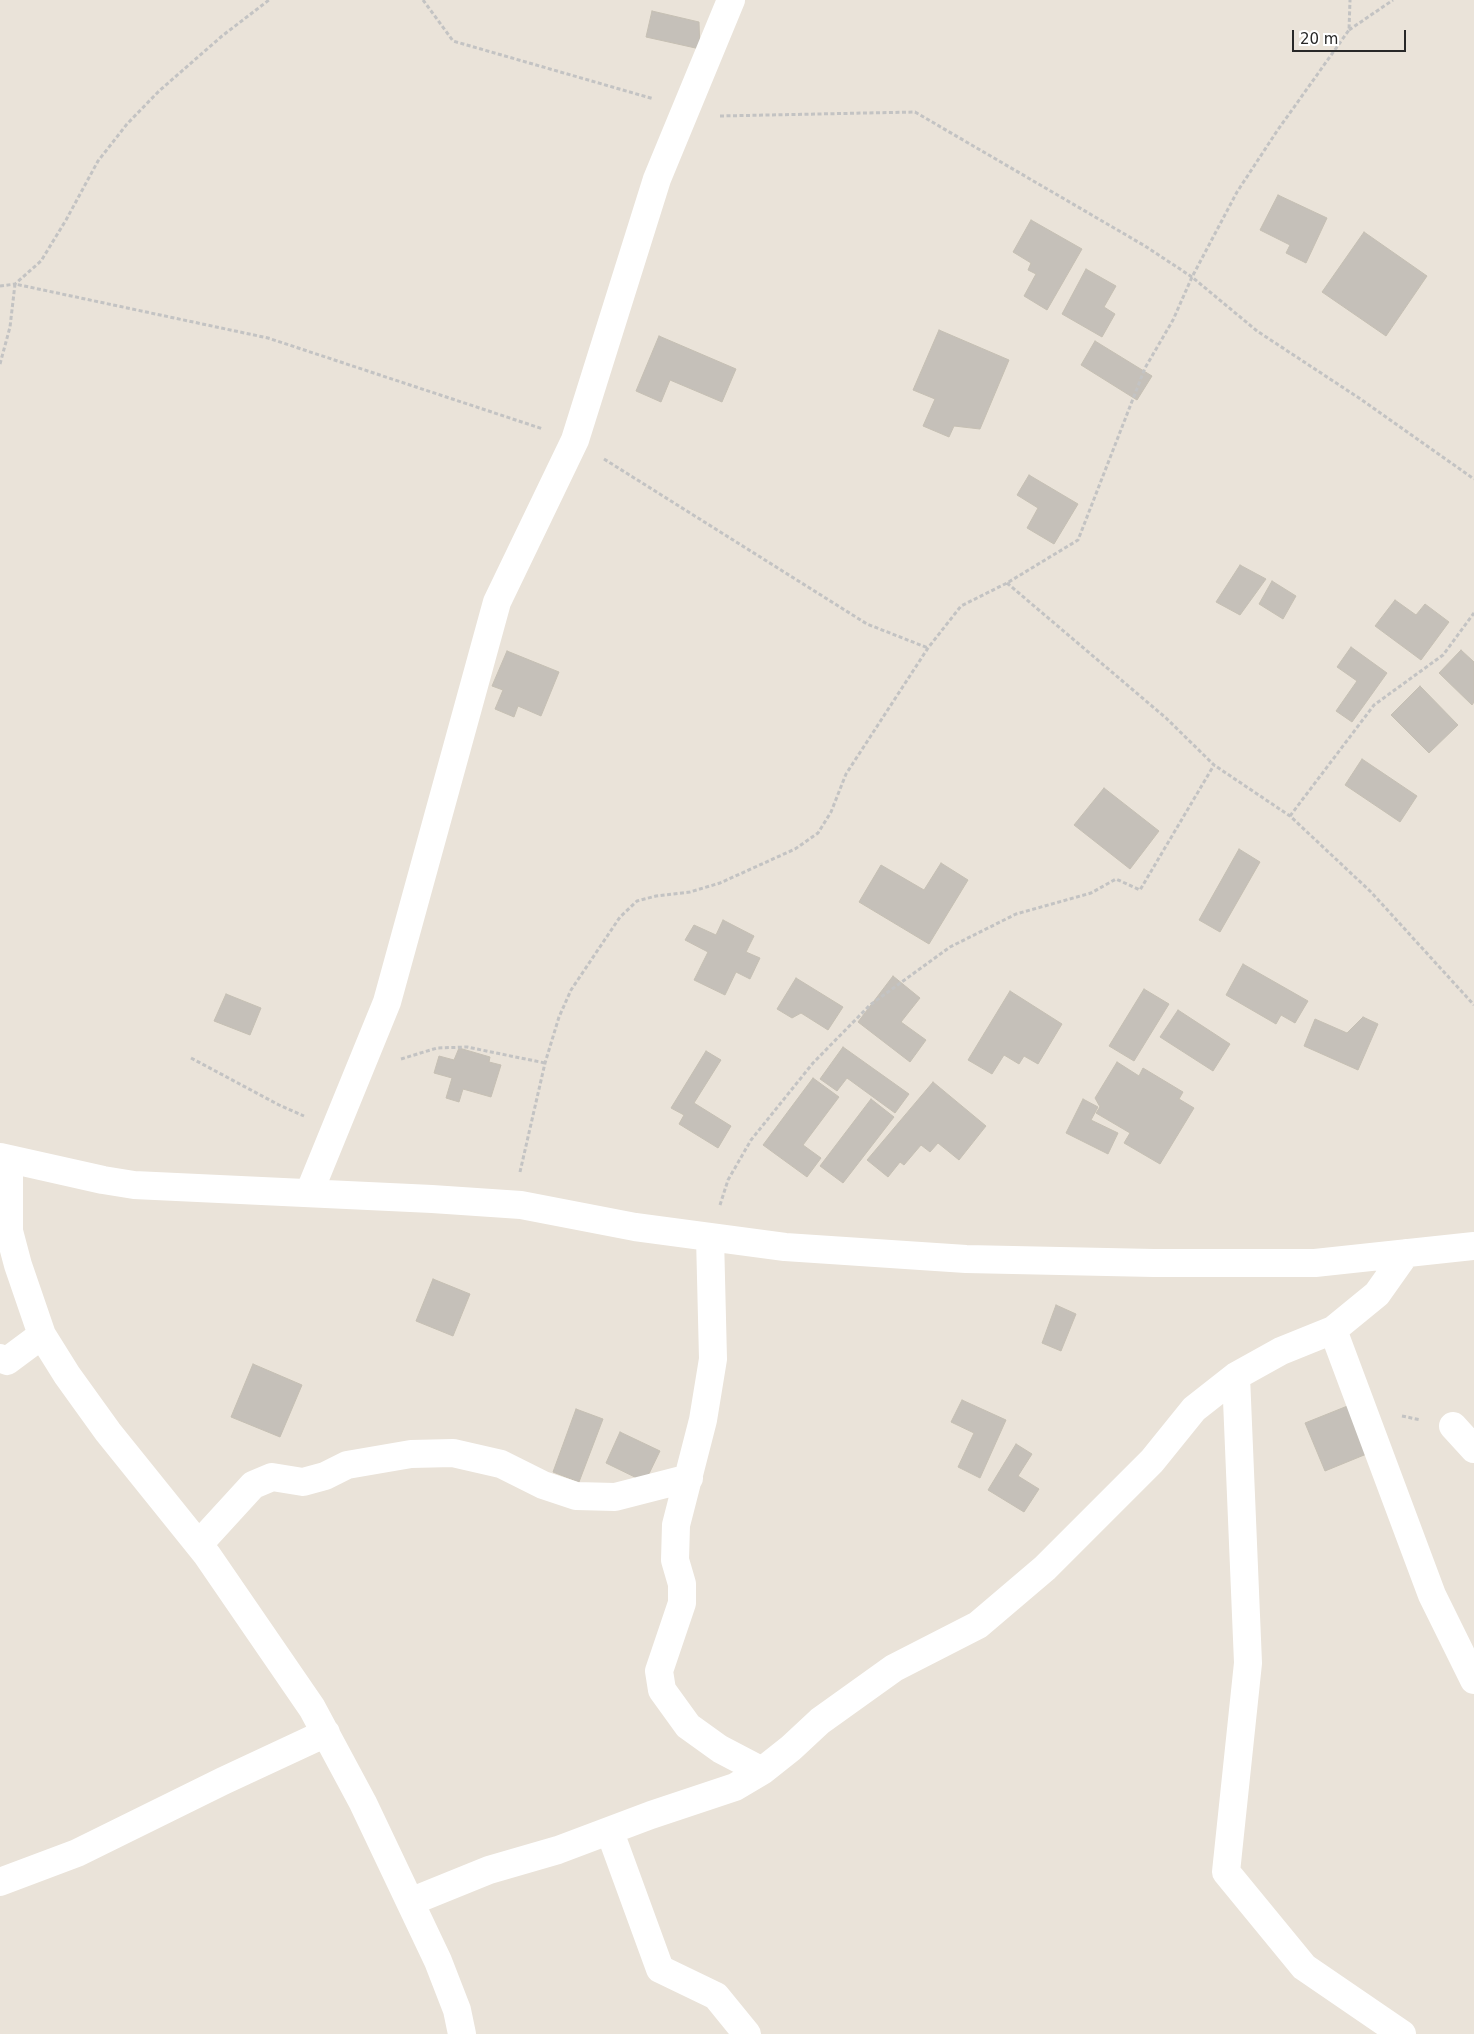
<!DOCTYPE html>
<style>
body{margin:0}
#map{position:relative;width:1474px;height:2034px;overflow:hidden;background:#eae3d9;font-family:"DejaVu Sans",sans-serif}
canvas{display:block}
.scale{position:absolute;left:1292px;top:30px;width:114px;height:22px;box-sizing:border-box;border:2px solid #282828;border-top:0;padding-left:6px;font-size:15px;line-height:18px;white-space:nowrap;color:#282828;-webkit-text-stroke:4px #fff;paint-order:stroke}
</style>
<div id="map">
<canvas width="1474" height="2034"></canvas>
<div class="scale">20 m</div>
</div>
<script>
const ctx = document.querySelector('canvas').getContext('2d');
ctx.lineJoin = 'round';
function fill(path, color) {
  ctx.fillStyle = color;
  ctx.fill(path, 'evenodd');
}
function poly(rows) {
  const path = new Path2D();
  for (const r of rows) {
    path.moveTo(r[0], r[1]);
    for (let i = 2; i < r.length; i += 2) path.lineTo(r[i], r[i + 1]);
  }
  return path;
}
function strokePath(path, color, width, dash) {
  ctx.strokeStyle = color;
  ctx.lineWidth = width;
  ctx.lineCap = dash ? 'butt' : 'round';
  ctx.setLineDash(dash || []);
  ctx.stroke(path);
}
const building = poly([
 [652,11,699,22,700,49,646,37,652,11],
 [1278,195,1327,218,1306,263,1286,253,1290,245,1260,230,1278,195],
 [1031,220,1082,249,1047,310,1024,296,1036,274,1028,270,1031,263,1013,252,1031,220],
 [1364,232,1427,276,1386,336,1322,292,1364,232],
 [1086,269,1116,286,1104,307,1115,314,1102,337,1062,314,1086,269],
 [939,330,1009,360,980,429,954,426,949,437,923,426,935,399,913,390,939,330],
 [659,336,736,369,722,402,670,380,661,402,636,391,659,336],
 [1095,341,1152,376,1137,400,1081,365,1095,341],
 [1029,475,1078,504,1054,544,1027,528,1038,508,1017,495,1029,475],
 [1240,565,1266,579,1240,615,1216,602,1240,565],
 [1272,581,1296,596,1283,619,1259,604,1272,581],
 [1395,600,1416,615,1425,604,1449,622,1421,660,1375,626,1395,600],
 [1351,647,1387,673,1352,722,1336,711,1357,681,1337,667,1351,647],
 [1461,650,1474,662,1474,702,1472,705,1439,673,1461,650],
 [507,651,559,672,541,716,518,706,514,717,495,709,503,690,492,686,507,651],
 [1420,686,1458,725,1429,753,1391,715,1420,686],
 [1362,759,1417,796,1400,822,1345,785,1362,759],
 [1104,788,1159,831,1130,869,1074,825,1104,788],
 [1239,849,1260,862,1220,932,1199,920,1239,849],
 [941,863,968,880,929,944,859,902,881,865,924,890,941,863],
 [723,920,754,936,746,952,760,958,750,979,736,972,725,995,694,980,708,952,685,940,694,925,716,935,723,920],
 [1243,964,1308,1001,1295,1023,1281,1015,1276,1024,1226,995,1243,964],
 [893,976,920,998,901,1022,926,1040,910,1062,858,1022,893,976],
 [796,978,843,1007,828,1030,801,1013,792,1018,777,1009,796,978],
 [1144,989,1169,1004,1134,1061,1109,1046,1144,989],
 [1010,991,1062,1024,1038,1064,1024,1056,1019,1064,1004,1055,992,1074,968,1060,1010,991],
 [226,994,261,1008,250,1035,214,1021,226,994],
 [1178,1010,1230,1044,1213,1071,1160,1037,1178,1010],
 [1363,1017,1378,1024,1358,1070,1304,1046,1315,1019,1347,1033,1363,1017],
 [843,1047,909,1094,895,1113,847,1078,837,1091,820,1079,843,1047],
 [459,1048,490,1057,489,1062,501,1065,491,1097,463,1089,459,1102,446,1098,452,1078,434,1073,439,1056,454,1060,459,1048],
 [706,1051,721,1060,694,1103,731,1126,718,1148,679,1124,684,1115,671,1108,706,1051],
 [1117,1062,1139,1076,1143,1068,1183,1092,1179,1099,1194,1108,1160,1164,1124,1143,1130,1133,1096,1113,1100,1107,1095,1098,1117,1062],
 [813,1078,839,1097,803,1145,821,1158,807,1177,763,1145,813,1078],
 [933,1082,986,1126,959,1160,938,1143,930,1152,921,1145,904,1165,900,1162,888,1177,867,1160,933,1082],
 [871,1099,894,1117,843,1183,820,1166,871,1099],
 [1083,1099,1098,1107,1091,1120,1118,1133,1108,1154,1066,1133,1083,1099],
 [433,1279,470,1294,453,1336,416,1321,433,1279],
 [1056,1305,1076,1314,1061,1351,1042,1343,1056,1305],
 [253,1364,302,1385,280,1437,231,1417,253,1364],
 [962,1400,1006,1420,980,1478,958,1467,974,1433,951,1422,962,1400],
 [1350,1405,1369,1453,1325,1471,1305,1423,1350,1405],
 [576,1409,603,1419,579,1482,553,1472,576,1409],
 [620,1432,660,1451,645,1482,606,1463,620,1432],
 [1016,1444,1032,1454,1018,1476,1039,1489,1024,1512,988,1490,1016,1444]
]);
fill(building, '#c5c0b9');
strokePath(building, '#c5bfb3', 1);
strokePath(poly([
 [423,0,453,41,654,99],
 [1349,30,1393,0],
 [720,116,915,112,1145,246,1192,277,1257,331,1359,398,1474,479],
 [0,286,15,284,41,261,66,220,98,161,127,124,159,91,222,36,269,0],
 [0,364,10,327,15,284,268,338,543,429],
 [604,459,867,624,928,648],
 [1007,583,1166,718,1214,765,1290,816,1371,892,1474,1005],
 [1290,816,1374,705,1443,655,1474,613],
 [191,1058,279,1105,304,1116],
 [401,1059,437,1048,467,1047,545,1063],
 [520,1172,545,1063,559,1017,571,990,620,917,637,901,656,896,690,892,720,883,795,849,818,833,831,812,846,774,928,648,961,606,1007,583,1078,540,1145,368,1173,320,1192,277,1237,192,1277,131,1349,30,1350,0],
 [720,1205,728,1180,751,1140,813,1063,870,1005,950,947,1016,914,1091,893,1116,879,1140,890,1214,765],
 [1402,1416,1421,1420]
]), '#c3c3c3', 3, [4, 2.5]);
strokePath(poly([
 [0,1157,103,1180,134,1185,432,1199,521,1205,635,1227,785,1247,966,1259,1154,1263,1315,1263,1474,1246],
 [9,1160,9,1231,18,1265,42,1335,67,1375,108,1432,207,1555,312,1708,363,1803,438,1961,457,2010,462,2034],
 [309,1193,387,1002,497,602,575,440,657,179,731,0],
 [710,1237,713,1359,703,1420,676,1525,675,1560,682,1584,682,1603,659,1671,662,1690,688,1726,720,1749,762,1771],
 [1333,1330,1432,1595,1474,1680],
 [0,1358,7,1361,42,1335],
 [1236,1376,1248,1663,1226,1872,1304,1967,1402,2034],
 [1453,1426,1474,1449],
 [199,1544,253,1485,272,1477,303,1482,325,1476,347,1465,411,1454,453,1453,501,1464,543,1485,576,1496,615,1497,689,1478],
 [610,1832,660,1969,716,1996,747,2034],
 [0,1882,77,1853,223,1781,326,1733],
 [410,1902,489,1870,558,1850,651,1815,735,1787,762,1771,791,1748,820,1721,894,1668,978,1625,1045,1568,1152,1461,1194,1409,1236,1376,1281,1351,1333,1330,1377,1294,1406,1253]
]), '#fff', 28);
</script>
